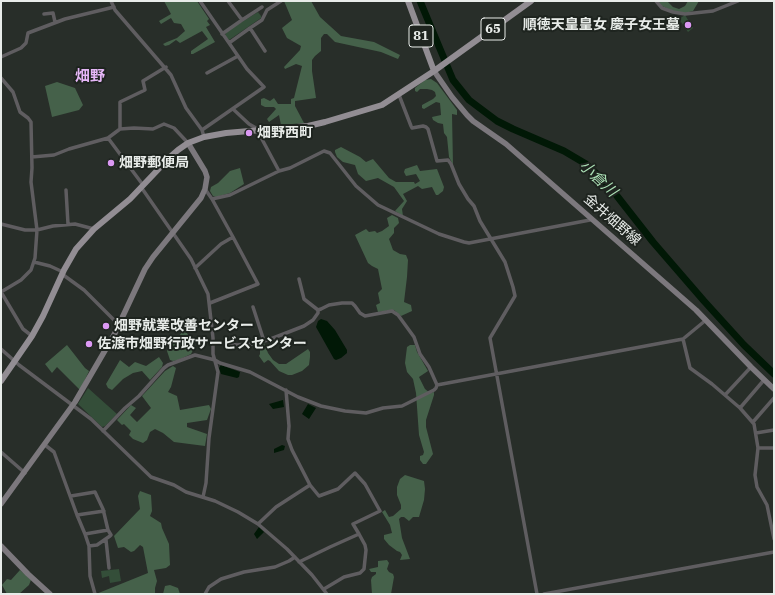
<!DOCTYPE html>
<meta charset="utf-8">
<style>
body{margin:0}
#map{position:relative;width:775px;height:595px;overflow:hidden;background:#282e29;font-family:"IBM Plex Serif",serif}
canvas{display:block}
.frame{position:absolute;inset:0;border:2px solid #e8ece9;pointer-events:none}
</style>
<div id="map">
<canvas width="775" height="595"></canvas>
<div class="frame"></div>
</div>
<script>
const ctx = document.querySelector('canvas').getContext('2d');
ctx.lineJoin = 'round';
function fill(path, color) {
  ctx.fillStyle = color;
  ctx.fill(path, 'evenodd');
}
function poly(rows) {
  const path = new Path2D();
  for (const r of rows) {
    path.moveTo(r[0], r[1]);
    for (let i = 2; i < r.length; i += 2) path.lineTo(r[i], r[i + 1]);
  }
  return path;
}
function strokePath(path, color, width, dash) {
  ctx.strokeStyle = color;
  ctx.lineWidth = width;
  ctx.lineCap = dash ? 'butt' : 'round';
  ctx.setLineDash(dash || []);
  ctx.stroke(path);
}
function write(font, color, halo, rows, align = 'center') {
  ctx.font = font + ' "IBM Plex Serif","Noto Sans JP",serif';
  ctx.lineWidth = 4;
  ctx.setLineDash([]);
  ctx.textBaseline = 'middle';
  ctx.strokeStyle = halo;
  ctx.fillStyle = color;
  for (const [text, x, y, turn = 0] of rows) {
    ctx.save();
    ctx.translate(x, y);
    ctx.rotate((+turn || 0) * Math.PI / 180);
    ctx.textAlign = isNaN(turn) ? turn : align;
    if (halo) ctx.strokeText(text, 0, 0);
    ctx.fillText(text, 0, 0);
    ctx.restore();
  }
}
fill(poly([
 [258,12,261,16,261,18,229,40,225,35,227,31],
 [685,15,693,28,688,32,679,19],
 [88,388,117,414,105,426,102,427,78,404],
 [119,569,121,581,110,583,109,576,102,578,101,571]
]), '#344e39');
fill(poly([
 [164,1,197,1,209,19,207,21,210,25,206,27,215,42,193,54,191,54,191,51,208,39,202,31,180,43,176,40,169,45,165,46,163,44,167,42,177,38,185,31,181,24,174,23,171,18,161,24,159,21,171,14],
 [284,1,311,1,320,17,341,36,374,42,400,55,398,59,381,52,335,42,327,34,324,34,321,38,321,51,315,56,312,60,312,71,316,98,295,101,295,106,304,123,281,125,279,115,269,122,267,119,276,109,274,107,265,107,261,105,261,99,264,98,270,101,274,98,278,104,291,104,291,99,294,98,302,66,296,64,285,69,284,67,300,50,301,46,287,38,282,28,292,20],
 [658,1,667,1,673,7,679,9,685,6,688,1,699,1,693,11,685,13,673,11,662,6],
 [431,79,437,83,457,110,457,115,452,114,453,165,449,157,447,137,444,133,443,124,438,123,433,120,432,117,441,115,440,103,436,102,424,109,422,108,422,105,433,99,436,96,435,92,432,90,427,89,420,89,417,92,415,91,415,88,425,80],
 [57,82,75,88,83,105,79,110,52,117,45,86],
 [341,147,360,157,366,162,373,159,389,178,396,182,414,182,415,184,420,181,416,174,406,176,404,172,405,169,417,165,420,171,437,169,444,187,443,191,438,195,436,195,432,187,422,189,418,186,403,194,407,201,402,209,403,216,395,211,404,201,394,187,378,178,366,181,358,174,355,165,343,162,337,157,335,152,335,150],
 [240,168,244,184,230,193,216,197,213,196,210,191,211,187,218,183,230,171],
 [392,215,398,218,399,223,394,228,394,233,389,239,393,250,400,254,406,255,408,260,407,277,404,302,411,305,412,311,401,316,394,310,378,312,376,305,380,303,378,293,382,289,378,269,372,266,368,263,355,235,366,229,369,232,375,231,377,233,382,231,389,226,387,218],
 [185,329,191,341,193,350,191,354,178,360,173,361,170,360,167,351,171,343,177,338],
 [264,343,268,353,273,360,279,364,286,364,308,349,310,352,310,357,309,365,302,371,292,375,288,375,279,371,270,361,268,360,264,363,259,356,260,354,260,345],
 [67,345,85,368,89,371,80,390,57,367,52,373,45,364],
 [410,345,415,345,417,352,428,371,419,377,425,389,430,393,434,392,434,395,426,420,426,427,433,454,426,464,423,464,420,460,420,456,423,455,424,452,419,435,416,393,413,379,407,372,405,363,407,347],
 [159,357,163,363,162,367,150,380,142,371,133,373,123,379,112,390,108,388,106,384,120,360,129,367,135,362,146,366],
 [173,366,176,368,171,387,168,392,177,396,180,410,209,405,211,409,207,420,187,423,187,427,207,434,205,446,174,442,163,433,155,429,150,432,147,440,143,443,133,439,129,435,131,431,124,424,122,425,117,420,131,405,136,408,130,415,137,422,151,408,142,396,165,371],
 [405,475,424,481,425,489,424,500,419,517,413,517,409,521,404,517,401,517,399,519,402,538,410,559,400,560,402,555,400,552,397,551,389,545,384,539,384,535,392,533,390,525,382,512,385,510,389,517,393,516,401,509,401,505,397,495,397,487,400,479],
 [140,491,151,495,152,511,150,516,161,523,162,528,169,544,170,565,166,568,154,570,157,581,155,588,155,594,96,594,148,573,143,547,140,545,134,551,131,552,124,547,118,548,114,536,140,509,138,496],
 [387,560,389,563,387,569,389,572,393,574,394,577,391,594,372,594,371,580,372,577,376,574,376,572,371,572,369,569,378,567,378,561],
 [20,570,31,580,29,585,19,594,7,594,2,585,7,579,11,580],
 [170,585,178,588,180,594,163,594,165,586]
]), '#45614a');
fill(poly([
 [321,319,327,321,335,330,347,350,347,353,341,358,336,360,334,359,316,327,318,321],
 [221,365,240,372,239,377,237,378,221,374,219,368],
 [283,400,284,407,273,409,269,404],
 [308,404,316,408,309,419,302,414],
 [282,445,285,446,284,450,274,453,274,449],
 [259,527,264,532,257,539,254,534]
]), '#011806');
strokePath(poly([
 [420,1,453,80,469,100,497,121,513,129,564,151,586,164,598,175,617,196,653,242,704,301,744,345,774,374]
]), '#011806', 7);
strokePath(poly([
 [111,1,115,10,171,75,186,108,202,130,204,137],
 [200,1,247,69,264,87,202,130],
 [656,1,662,8,673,12,685,14,713,11,738,1],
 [44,14,53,13,55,22],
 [242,20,262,7],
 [250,28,262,20,267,10,281,1],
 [222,34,242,20,228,1],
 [229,43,250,28,265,51],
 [1,57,21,48,26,43,28,33,65,19,114,7],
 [207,73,238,56],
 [1,78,13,92,20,112,28,118,31,122,32,168,31,182,37,230,35,258,31,270,21,280,1,292],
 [399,95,411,126,412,128,423,126,426,127,428,129,437,161,448,160,451,164,459,184,468,199,474,206,480,221,505,262,513,287,515,296,490,338,537,594],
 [233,109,249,124,256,128,279,171],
 [120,129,120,102,145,90,143,81,166,67],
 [108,138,143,185],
 [32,157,54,155,69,149,108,138,120,129,134,128,153,129,164,124,174,128,188,143],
 [141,187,191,259,208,294,213,338,213,354,218,372,209,438,206,483,203,497],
 [205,189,212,199,230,195,279,171,290,168,324,151,330,153,356,186,378,205,439,234,464,242,469,243,590,220,591,218],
 [66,190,68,224],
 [212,199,233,237],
 [1,224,25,230,37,230,53,226,75,224,94,229],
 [34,262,50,266,63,272],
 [195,268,221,244,233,237,258,284,210,303],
 [62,274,84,290,119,325],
 [299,279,304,299,318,310],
 [1,292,23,329,32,336],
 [253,307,264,341],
 [683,339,690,368,712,384,740,408,754,424,758,448,755,475,757,487,767,505,774,539],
 [213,342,237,345,251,344,268,340,304,326,313,320,318,313,318,310,321,309,329,305,342,303,352,303,355,306,360,313,365,316,392,311,398,315,414,337,420,354,429,367,437,385],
 [1,349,19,365,91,419,151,477,174,485,186,492,215,501,238,512,258,524,287,549,312,575,327,594],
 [725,395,751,367],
 [740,408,764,380],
 [753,422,774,398],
 [103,431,125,408,139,396,164,368,168,365,195,355,215,360,220,363,250,372,298,397,321,406,345,411,366,413,383,408,402,406,434,390,436,388,437,385,683,339,706,320],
 [756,433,774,430],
 [45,445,54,452,77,515,85,534,89,546,90,576,95,594],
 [758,448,774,448],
 [1,452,25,473],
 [71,496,95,492,103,509,108,530,85,534],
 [77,515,104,511],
 [258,524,276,507,310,485,292,450,288,439,289,426,286,390],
 [106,540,109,568],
 [89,546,97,545,110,536,111,535,108,530],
 [299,562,330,547,359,534,353,524,380,511,365,484,355,473,338,489,319,496,310,485],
 [324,589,344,577,360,573,364,569,366,550,365,545,359,534],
 [205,594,209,587,221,579,244,572,275,567,289,561,295,557],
 [544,594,774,552]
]), '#5f5d60', 3.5);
strokePath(poly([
 [434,71,452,97,467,115,473,121,506,144,696,310,751,367,774,389],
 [1,504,75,402,114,335,145,269,153,257,201,198,205,189,207,177,205,171,188,143],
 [1,546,28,574,50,594]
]), '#7c787d', 5.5);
strokePath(poly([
 [408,1,434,71],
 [1,381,32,336,43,316,64,270,76,249,94,229,130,199,170,157,178,150,188,143,204,137,226,133,308,126,325,122,382,105,434,71,531,1]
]), '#928d93', 6);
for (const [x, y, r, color] of [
 [688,25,4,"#dc99f4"],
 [249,133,4,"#dc99f4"],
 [111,163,4,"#dc99f4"],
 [106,326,4,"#dc99f4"],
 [89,344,4,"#dc99f4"]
]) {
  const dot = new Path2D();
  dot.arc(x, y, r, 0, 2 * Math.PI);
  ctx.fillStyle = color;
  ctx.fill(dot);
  strokePath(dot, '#1e241f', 1.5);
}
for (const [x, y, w] of [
 [493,29,24],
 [421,36,24]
]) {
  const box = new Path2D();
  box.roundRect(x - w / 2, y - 11, w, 22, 3);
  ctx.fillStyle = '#1e241f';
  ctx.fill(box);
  strokePath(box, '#e8ece9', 1);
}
write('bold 13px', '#e8ece9', null, [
 ["65",493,29],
 ["81",421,36]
]);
write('bold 14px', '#e8ece9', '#1e241f', [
 ["順徳天皇皇女 慶子女王墓",680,25,"right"],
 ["畑野西町",257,133],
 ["畑野郵便局",119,163],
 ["畑野就業改善センター",114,326],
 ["佐渡市畑野行政サービスセンター",97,344]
], 'left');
write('14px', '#e8ece9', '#1e241f', [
 ["金井畑野線",612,220,41]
]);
write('bold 15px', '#e5b6f6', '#1e241f', [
 ["畑野",90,77]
]);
write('italic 15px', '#abdfb5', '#1e241f', [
 ["小倉川",598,179,43]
]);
</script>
